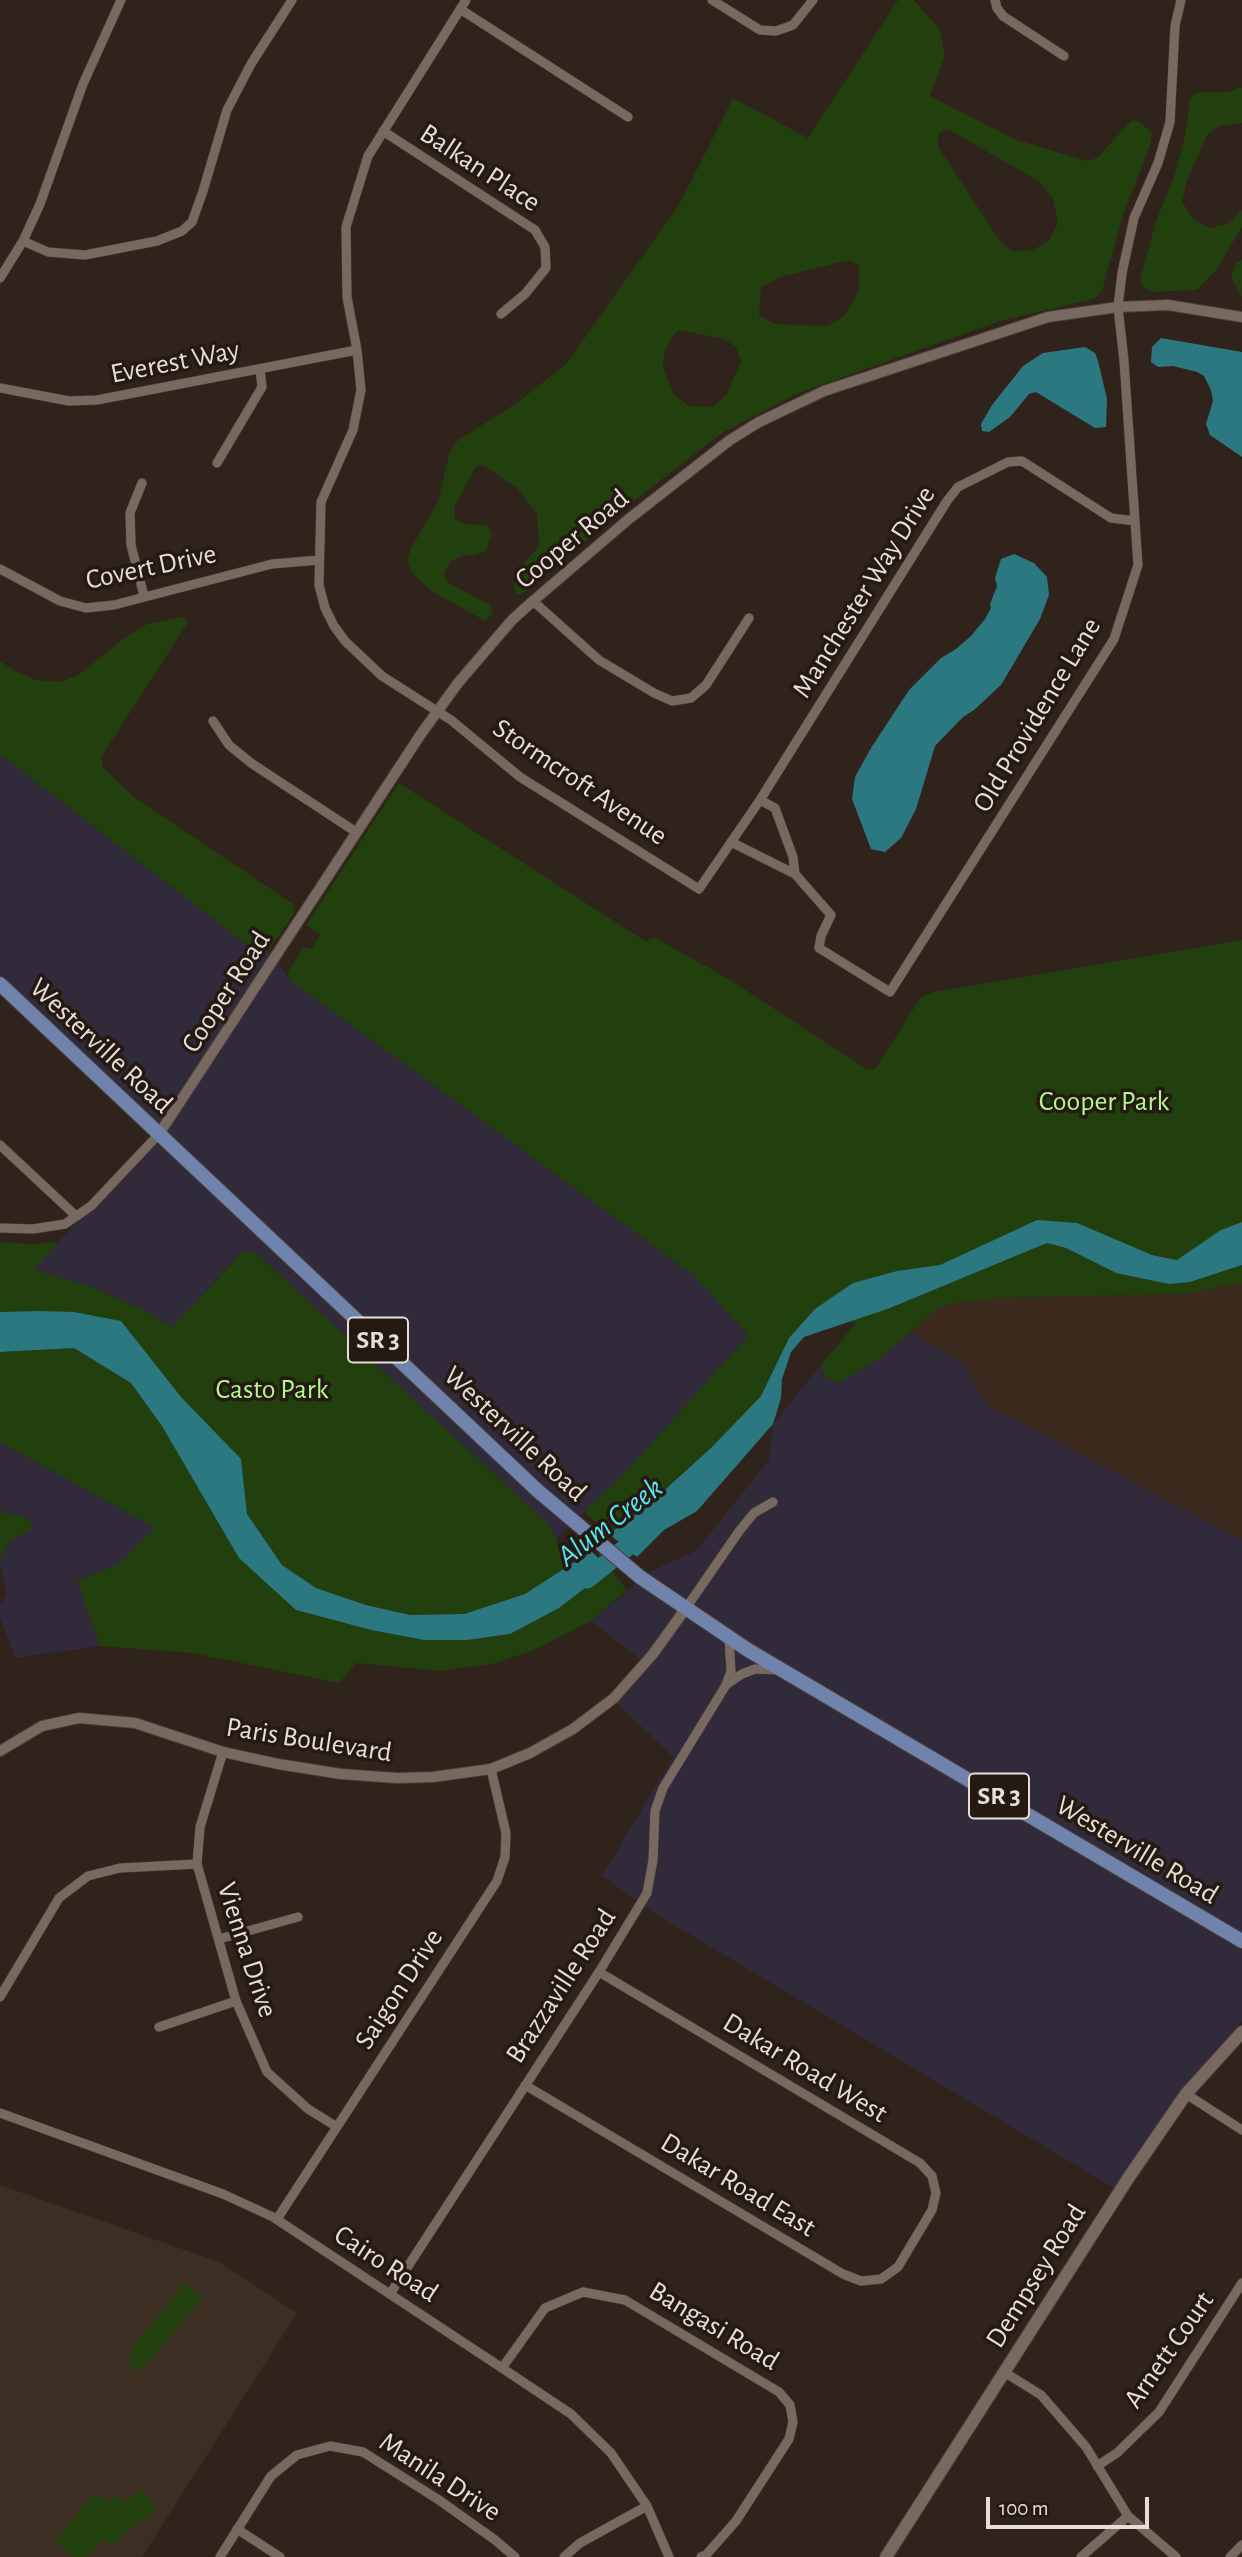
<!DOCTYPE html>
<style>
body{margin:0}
#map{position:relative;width:1242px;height:2557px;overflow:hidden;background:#2f231b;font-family:"Alegreya Sans",sans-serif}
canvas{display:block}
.scale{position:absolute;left:986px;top:2497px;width:163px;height:32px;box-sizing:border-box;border:4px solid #e7ded9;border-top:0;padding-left:9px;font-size:21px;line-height:24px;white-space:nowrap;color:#e7ded9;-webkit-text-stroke:5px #251a12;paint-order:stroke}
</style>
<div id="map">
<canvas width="1242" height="2557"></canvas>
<div class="scale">100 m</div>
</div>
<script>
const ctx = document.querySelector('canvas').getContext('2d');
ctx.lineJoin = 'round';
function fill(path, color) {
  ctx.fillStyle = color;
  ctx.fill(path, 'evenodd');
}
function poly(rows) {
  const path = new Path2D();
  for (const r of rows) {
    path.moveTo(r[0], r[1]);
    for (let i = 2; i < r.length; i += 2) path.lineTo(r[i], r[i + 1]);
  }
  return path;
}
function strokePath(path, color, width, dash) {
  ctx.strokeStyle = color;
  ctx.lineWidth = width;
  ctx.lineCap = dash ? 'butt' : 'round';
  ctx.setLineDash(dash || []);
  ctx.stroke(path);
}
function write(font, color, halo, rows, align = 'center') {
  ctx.font = font + ' "Alegreya Sans",sans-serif';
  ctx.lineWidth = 7;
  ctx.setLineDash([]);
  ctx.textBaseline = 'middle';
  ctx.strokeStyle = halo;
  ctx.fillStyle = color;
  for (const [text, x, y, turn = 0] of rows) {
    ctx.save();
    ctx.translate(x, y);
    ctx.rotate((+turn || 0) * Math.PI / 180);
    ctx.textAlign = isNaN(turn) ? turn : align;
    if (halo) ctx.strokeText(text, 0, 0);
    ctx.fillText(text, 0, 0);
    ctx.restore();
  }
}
fill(poly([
 [0,754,256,952,268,951,291,981,691,1273,749,1335,622,1476,556,1539,549,1525,254,1251,242,1252,172,1327,149,1313,90,1286,33,1270,158,1133,0,986],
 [910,1332,963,1363,986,1404,1242,1540,1242,2021,1180,2098,1119,2191,659,1916,602,1876,673,1757,614,1700,646,1664,591,1621,653,1570,696,1551,769,1460,773,1424,821,1365,826,1378,880,1358],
 [0,1442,156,1528,119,1564,77,1581,100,1646,15,1658,0,1617,0,1602,2,1603,7,1593,0,1564,3,1553,10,1541,29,1531,23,1516,0,1512]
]), '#302a3a');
fill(poly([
 [1242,1283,1242,1540,986,1404,963,1363,910,1332,937,1309,951,1304,999,1298,1184,1294]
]), '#3c2a1e');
fill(poly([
 [0,2185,219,2262,297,2313,142,2557,0,2557]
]), '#3c2e22');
fill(poly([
 [898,0,914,0,940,30,945,56,930,96,1017,140,1087,161,1097,158,1131,121,1139,121,1152,133,1150,146,1123,215,1102,291,1094,299,1000,321,796,394,722,433,630,504,521,595,515,593,514,574,539,546,537,514,517,488,483,465,475,468,454,508,455,520,467,524,486,525,492,532,486,551,475,555,462,556,450,562,444,574,447,582,490,605,493,613,485,621,431,591,411,572,407,559,412,546,438,502,449,454,457,441,518,402,566,364,679,205,733,98,808,138],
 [947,129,1039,181,1053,199,1058,223,1049,240,1035,249,1014,252,1000,241,939,148,938,134],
 [849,260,859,265,859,290,845,315,828,326,774,324,759,315,761,287,780,277],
 [679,330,724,339,736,347,741,361,727,394,713,407,689,406,673,394,663,367,664,354,672,337],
 [1238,88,1242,88,1242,123,1219,126,1207,135,1187,181,1182,201,1192,218,1210,228,1227,224,1242,210,1242,227,1217,269,1197,290,1152,292,1143,287,1140,280,1156,221,1175,174,1185,136,1190,98,1198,92,1228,92],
 [1242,260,1242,297,1231,277,1236,263],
 [183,617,188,622,102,756,102,766,135,798,293,904,295,912,268,951,256,952,0,754,0,661,15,671,36,680,61,682,78,675,126,637,147,624],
 [399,783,645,941,654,937,727,978,868,1070,876,1068,921,997,934,992,1242,940,1242,1253,1177,1260,1056,1233,890,1308,1047,1243,1066,1248,1116,1273,1190,1282,1242,1265,1242,1283,1184,1294,999,1298,951,1304,937,1309,880,1358,839,1383,826,1378,821,1365,855,1324,821,1305,789,1338,761,1396,711,1448,648,1505,609,1534,584,1512,622,1476,749,1335,691,1273,291,981,287,973,304,947,312,949,320,935,306,925],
 [0,1242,33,1244,59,1242,34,1270,90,1286,149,1313,172,1327,243,1252,254,1251,549,1525,556,1539,564,1568,525,1594,464,1614,410,1615,366,1605,316,1588,282,1565,247,1514,243,1473,194,1411,111,1329,0,1337],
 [74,1348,131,1383,296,1610,371,1630,424,1640,467,1640,510,1634,559,1608,610,1569,627,1590,591,1621,532,1651,492,1664,440,1671,356,1663,339,1683,192,1653,100,1646,77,1581,119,1564,155,1528,0,1442,0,1352],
 [0,1512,23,1516,33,1524,29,1531,10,1541,3,1553,0,1564],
 [185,2283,203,2298,140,2372,128,2362,132,2347],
 [143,2489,157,2509,111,2545,105,2539,86,2557,73,2557,55,2541,92,2496,99,2496,109,2501,117,2495,126,2502]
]), '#223f0e');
fill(poly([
 [1161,338,1242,352,1242,457,1210,435,1206,424,1213,401,1211,390,1204,376,1197,372,1173,366,1158,367,1151,362,1152,347],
 [1085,347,1095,353,1098,361,1107,399,1106,427,1095,428,1036,392,1029,394,1010,417,989,432,982,431,981,424,992,405,1023,366,1043,353],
 [1014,554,1034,563,1047,577,1049,595,1040,619,1001,685,974,710,963,717,935,746,916,809,901,838,885,852,871,849,852,799,855,777,871,748,909,690,941,658,956,649,971,636,985,619,991,608,990,604,997,586,995,578,1001,559],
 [1037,1220,1077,1223,1152,1255,1177,1260,1221,1230,1242,1222,1242,1265,1190,1282,1169,1284,1116,1273,1066,1248,1047,1243,890,1308,804,1337,791,1352,782,1379,781,1398,773,1424,697,1511,664,1530,637,1557,609,1534,648,1505,711,1448,761,1396,789,1338,815,1309,853,1283,897,1271,940,1265],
 [40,1311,74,1312,121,1321,181,1397,241,1459,247,1514,282,1565,316,1588,366,1605,410,1615,464,1614,525,1594,591,1551,610,1569,559,1608,510,1634,467,1640,424,1640,371,1630,296,1610,239,1558,162,1426,131,1383,74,1348,0,1352,0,1312]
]), '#2c7880');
strokePath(poly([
 [587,1579,646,1532]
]), '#2c7880', 19);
const minor = poly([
 [466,0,368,156,346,227,347,297,357,350,361,390,353,430,321,502,319,585,325,608,334,626,345,641,382,676,451,720,520,777,699,889,760,800,947,501,958,487,1008,462,1022,461,1111,518,1135,521],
 [712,0,760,30,776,31,793,25,813,0],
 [995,0,997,8,1003,16,1064,56],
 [460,9,628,117],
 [383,131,535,230,545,247,546,268,525,294,501,314],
 [23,241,48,252,85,255,157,241,182,231,192,222,203,191,227,110,251,64,292,0],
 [0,278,23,241,40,204,83,84,121,0],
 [0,388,69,401,97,400,357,350],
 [217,463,262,387,260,369],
 [142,483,130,513,131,545,144,596],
 [0,569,60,601,86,608,114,605,272,564,319,560],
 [533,601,599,660,654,693,672,701,691,698,706,685,749,618],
 [213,721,229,745,251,763,356,832],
 [760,800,775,808,793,857,795,874],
 [731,842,795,874,831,915,821,936,819,948,890,992,1114,639,1138,565,1124,361,1118,307,1122,273,1134,218,1158,163,1170,122,1175,26,1181,0],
 [0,1145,76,1216],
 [0,1228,33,1229,65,1224,91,1206,159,1134],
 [686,1608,740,1530,754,1513,773,1502],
 [727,1684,742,1674,755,1669,779,1670],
 [223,1752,200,1827,197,1864,236,2001,267,2072,308,2109,337,2127],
 [219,1939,298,1917],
 [0,1997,59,1898,88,1876,120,1868,197,1864],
 [159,2027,236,2001],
 [525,2085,843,2274,861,2281,881,2279,898,2267,932,2210,936,2193,932,2176,920,2163,599,1972],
 [1186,2094,1242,2130],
 [0,2113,223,2194,273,2217,502,2368,571,2414,611,2453,647,2506,669,2557],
 [277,2219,497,1881,505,1857,506,1833,491,1769],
 [390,2294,599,1972,647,1893,653,1860,655,1811,663,1788,726,1685,731,1671,729,1638],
 [502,2368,545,2308,583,2292,625,2300,779,2392,790,2405,793,2422,789,2439,736,2521,706,2555,701,2557],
 [1004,2372,1041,2395,1086,2447,1128,2516,1176,2557],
 [1097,2466,1117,2453,1159,2412,1242,2283],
 [237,2529,280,2557],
 [220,2557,271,2476,297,2455,330,2446,363,2452,439,2500,495,2540,515,2557],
 [564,2557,580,2543,647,2506],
 [1081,2557,1128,2516],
 [1230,2557,1242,2545]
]);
const tertiary = poly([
 [159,1134,421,734,458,683,512,620,533,601,630,518,730,440,759,422,824,391,1048,317,1118,307,1168,305,1242,317],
 [0,1751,42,1726,79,1718,135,1723,223,1752,278,1764,341,1774,397,1778,433,1777,491,1769,530,1753,573,1729,614,1698,653,1654,686,1608]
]);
const secondary = poly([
 [886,2557,1129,2177,1186,2094,1242,2032]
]);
const primary = poly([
 [0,984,538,1491,640,1577,748,1650,1242,1941]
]);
strokePath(minor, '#493e38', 10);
strokePath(tertiary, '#493e38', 12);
strokePath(secondary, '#493e38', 14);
strokePath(primary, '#493e38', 16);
strokePath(minor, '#786960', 9);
strokePath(tertiary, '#786960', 10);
strokePath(secondary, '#786960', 12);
strokePath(primary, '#7083ac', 14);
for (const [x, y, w] of [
 [378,1340,60],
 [999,1796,60]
]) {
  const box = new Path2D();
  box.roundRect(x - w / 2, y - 22.5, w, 45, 5);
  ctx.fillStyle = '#251a12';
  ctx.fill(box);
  strokePath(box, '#e7ded9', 2);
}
write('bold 26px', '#e7ded9', null, [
 ["SR 3",378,1340],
 ["SR 3",999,1796]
]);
write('28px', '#e7ded9', '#251a12', [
 ["Balkan Place",480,168,33],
 ["Everest Way",175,362,-11],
 ["Cooper Road",572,539,-40],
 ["Covert Drive",151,567,-12],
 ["Manchester Way Drive",864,592,-58],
 ["Old Providence Lane",1037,715,-59],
 ["Stormcroft Avenue",580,782,34],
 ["Cooper Road",226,992,-57],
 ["Westerville Road",101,1046,43],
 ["Westerville Road",515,1434,43],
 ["Paris Boulevard",309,1740,9],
 ["Westerville Road",1137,1850,31],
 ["Vienna Drive",247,1950,72],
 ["Brazzaville Road",561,1986,-57],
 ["Saigon Drive",399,1989,-57],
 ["Dakar Road West",805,2068,31],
 ["Dakar Road East",738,2185,31],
 ["Cairo Road",386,2264,33],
 ["Dempsey Road",1036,2276,-58],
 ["Bangasi Road",714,2326,31],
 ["Arnett Court",1169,2350,-55],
 ["Manila Drive",440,2477,33]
]);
write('28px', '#b2f68c', '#251a12', [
 ["Cooper Park",1104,1102],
 ["Casto Park",272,1390]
]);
write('italic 30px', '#56e6f6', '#251a12', [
 ["Alum Creek",610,1522,-38]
]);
</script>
